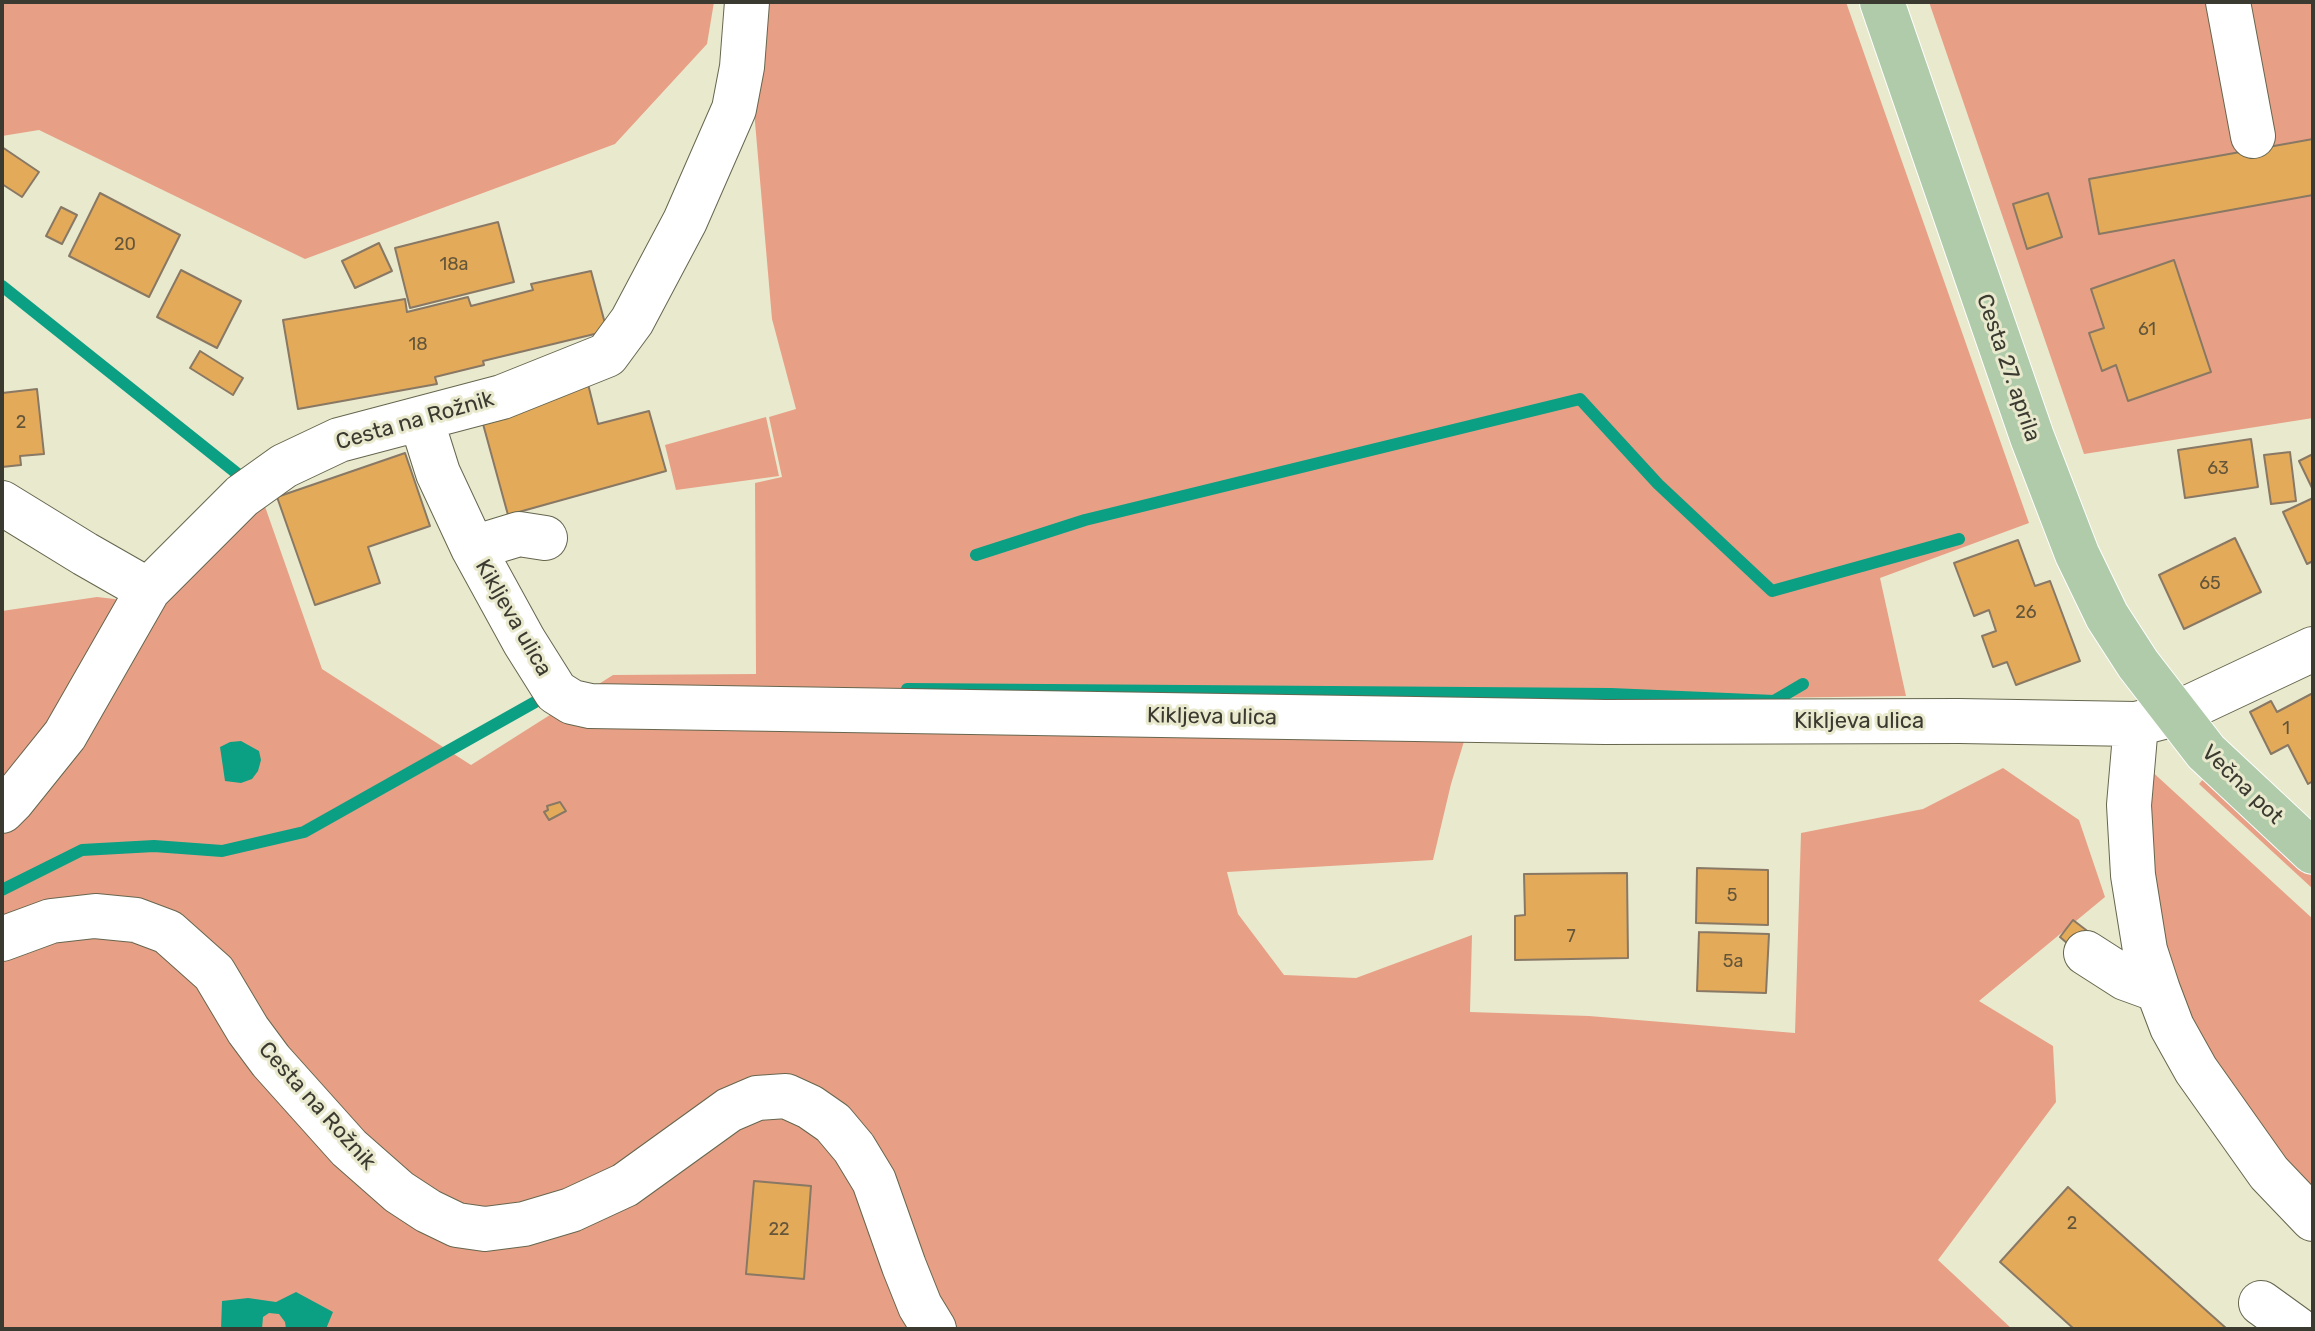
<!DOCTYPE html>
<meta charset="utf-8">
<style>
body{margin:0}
#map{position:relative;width:2315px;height:1331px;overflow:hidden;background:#e9e9ce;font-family:Rubik,sans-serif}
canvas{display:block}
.frame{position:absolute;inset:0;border:4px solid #3b3a30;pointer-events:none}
</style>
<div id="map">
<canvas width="2315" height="1331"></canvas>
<div class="frame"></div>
</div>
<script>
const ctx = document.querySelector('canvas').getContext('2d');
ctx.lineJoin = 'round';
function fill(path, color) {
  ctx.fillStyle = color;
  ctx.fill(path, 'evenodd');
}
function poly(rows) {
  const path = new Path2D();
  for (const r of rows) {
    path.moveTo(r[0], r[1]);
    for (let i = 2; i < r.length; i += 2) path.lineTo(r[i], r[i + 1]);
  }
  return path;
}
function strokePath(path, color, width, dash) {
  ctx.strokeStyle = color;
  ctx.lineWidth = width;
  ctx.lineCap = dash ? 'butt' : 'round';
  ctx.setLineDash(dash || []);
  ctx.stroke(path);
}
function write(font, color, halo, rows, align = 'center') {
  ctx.font = font + ' Rubik,sans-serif';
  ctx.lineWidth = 6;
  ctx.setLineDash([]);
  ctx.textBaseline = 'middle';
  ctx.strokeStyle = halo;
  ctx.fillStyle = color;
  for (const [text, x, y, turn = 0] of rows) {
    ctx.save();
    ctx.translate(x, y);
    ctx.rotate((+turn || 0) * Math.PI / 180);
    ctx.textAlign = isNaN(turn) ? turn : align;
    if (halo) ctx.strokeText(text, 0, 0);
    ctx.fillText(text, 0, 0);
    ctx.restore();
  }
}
fill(poly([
 [2,2,714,2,707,44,615,144,305,259,39,130,2,136],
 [760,2,1846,2,2029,523,1880,578,1906,696,1476,702,1451,784,1433,860,1227,872,1238,914,1284,975,1356,978,1472,935,1470,1012,1589,1016,1795,1033,1801,833,1923,809,2003,768,2079,820,2105,897,1979,1001,2053,1046,2056,1102,1938,1260,2012,1329,2,1329,2,611,97,597,158,604,262,498,322,669,471,765,613,675,756,674,755,483,782,477,769,417,796,409,772,319,753,99],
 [1929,2,2313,2,2313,418,2084,454],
 [766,417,779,476,676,490,665,445],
 [2147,767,2313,919,2313,1187,2300,1186,2181,1015,2148,891],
 [2205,777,2313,876,2313,889,2199,784]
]), '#e7a086');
fill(poly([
 [241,741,259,751,261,760,258,771,252,779,241,783,225,781,220,747,230,742],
 [296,1292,333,1312,326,1329,286,1329,285,1322,279,1314,269,1313,263,1317,262,1329,221,1329,222,1301,248,1298,276,1302]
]), '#0b9f83');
strokePath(poly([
 [2,286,244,479],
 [976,555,1085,520,1580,399,1658,484,1772,591,1959,539],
 [907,689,1611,694,1774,701,1803,684],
 [2,890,82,850,154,846,222,851,304,832,544,697]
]), '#0b9f83', 12);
const building = poly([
 [2313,139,2313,195,2099,234,2089,179,2313,139],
 [2,147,39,172,22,197,2,184,2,147],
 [100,193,180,235,149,297,69,256,100,193],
 [2048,193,2062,237,2027,249,2013,204,2048,193],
 [61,207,77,215,62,244,46,236,61,207],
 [498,222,514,282,410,308,395,248,498,222],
 [379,243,392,271,355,288,342,261,379,243],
 [2174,260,2211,372,2128,401,2116,365,2102,371,2089,333,2104,328,2091,289,2174,260],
 [181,270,241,301,217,348,157,317,181,270],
 [591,271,607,331,483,361,484,365,435,377,437,384,298,409,283,320,405,299,407,312,468,297,471,306,533,290,531,284,591,271],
 [200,351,243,378,233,395,190,368,200,351],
 [588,384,598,424,649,411,666,471,508,515,480,413,588,384],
 [37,389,44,454,20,456,21,465,2,467,2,393,37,389],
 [2251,439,2258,487,2185,498,2178,450,2251,439],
 [2290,452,2296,501,2271,504,2264,455,2290,452],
 [405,453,430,526,368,547,380,583,315,605,277,497,405,453],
 [2313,454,2313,490,2299,461,2313,454],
 [2313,498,2313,561,2307,564,2283,512,2313,498],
 [2235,538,2261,592,2184,629,2159,575,2235,538],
 [2018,540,2035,586,2050,581,2080,661,2016,685,2007,662,1993,667,1982,636,1996,631,1989,610,1974,616,1954,563,2018,540],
 [2313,693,2313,781,2308,784,2288,745,2271,754,2250,712,2271,701,2277,712,2313,693],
 [560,802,566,811,549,820,544,812,548,810,547,806,560,802],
 [1697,868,1768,870,1768,925,1696,923,1697,868],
 [1627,873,1628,958,1515,960,1515,916,1525,915,1524,874,1627,873],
 [2073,920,2090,933,2076,951,2060,937,2073,920],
 [1699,932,1769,934,1766,993,1697,991,1699,932],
 [754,1181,811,1186,804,1279,746,1274,754,1181],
 [2068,1187,2227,1329,2074,1329,2000,1262,2068,1187]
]);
fill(building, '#e3aa5a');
strokePath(building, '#887864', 2);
const minor = poly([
 [2228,2,2253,136],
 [421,419,438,473,473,548,524,641,556,692,572,702,590,706,1605,722,1959,721,2136,724,2175,714,2313,649],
 [2,503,85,554,148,590],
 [473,548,519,534,545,538],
 [2136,724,2129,805,2133,875,2145,950,2158,990,2172,1027,2196,1070,2269,1173,2313,1219],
 [2,811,12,801,65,735,148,590,242,496,284,466,339,440,502,397,607,355,632,321,685,221,734,109,742,67,747,2],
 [2,939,51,921,95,916,136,920,168,932,214,973,248,1030,271,1061,349,1148,399,1192,428,1211,457,1225,485,1229,524,1224,571,1210,625,1185,729,1110,757,1098,786,1096,810,1107,833,1123,854,1148,874,1181,904,1266,920,1306,934,1329],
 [2086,953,2125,978,2158,990],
 [2261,1303,2297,1329]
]);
const major = poly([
 [1882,2,2032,437,2077,554,2107,616,2138,664,2206,752,2313,852]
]);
strokePath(minor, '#66664f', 46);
strokePath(major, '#fff', 46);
strokePath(minor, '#fff', 44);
strokePath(major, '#b0cbaa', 44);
write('18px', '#65563a', null, [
 ["20",125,245],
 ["18a",454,265],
 ["61",2147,330],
 ["18",418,345],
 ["2",21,423],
 ["63",2218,469],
 ["65",2210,584],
 ["26",2026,613],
 ["1",2286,729],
 ["5",1732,896],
 ["7",1571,937],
 ["5a",1733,962],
 ["2",2072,1224],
 ["22",779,1230]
]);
write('22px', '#3b3a30', '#e9e9ce', [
 ["Cesta 27. aprila",2008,368,71],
 ["Cesta na Rožnik",415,421,-16],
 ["Kikljeva ulica",513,618,60],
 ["Kikljeva ulica",1212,717,1],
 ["Kikljeva ulica",1859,722],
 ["Večna pot",2242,785,44],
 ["Cesta na Rožnik",317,1106,48]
]);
</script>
